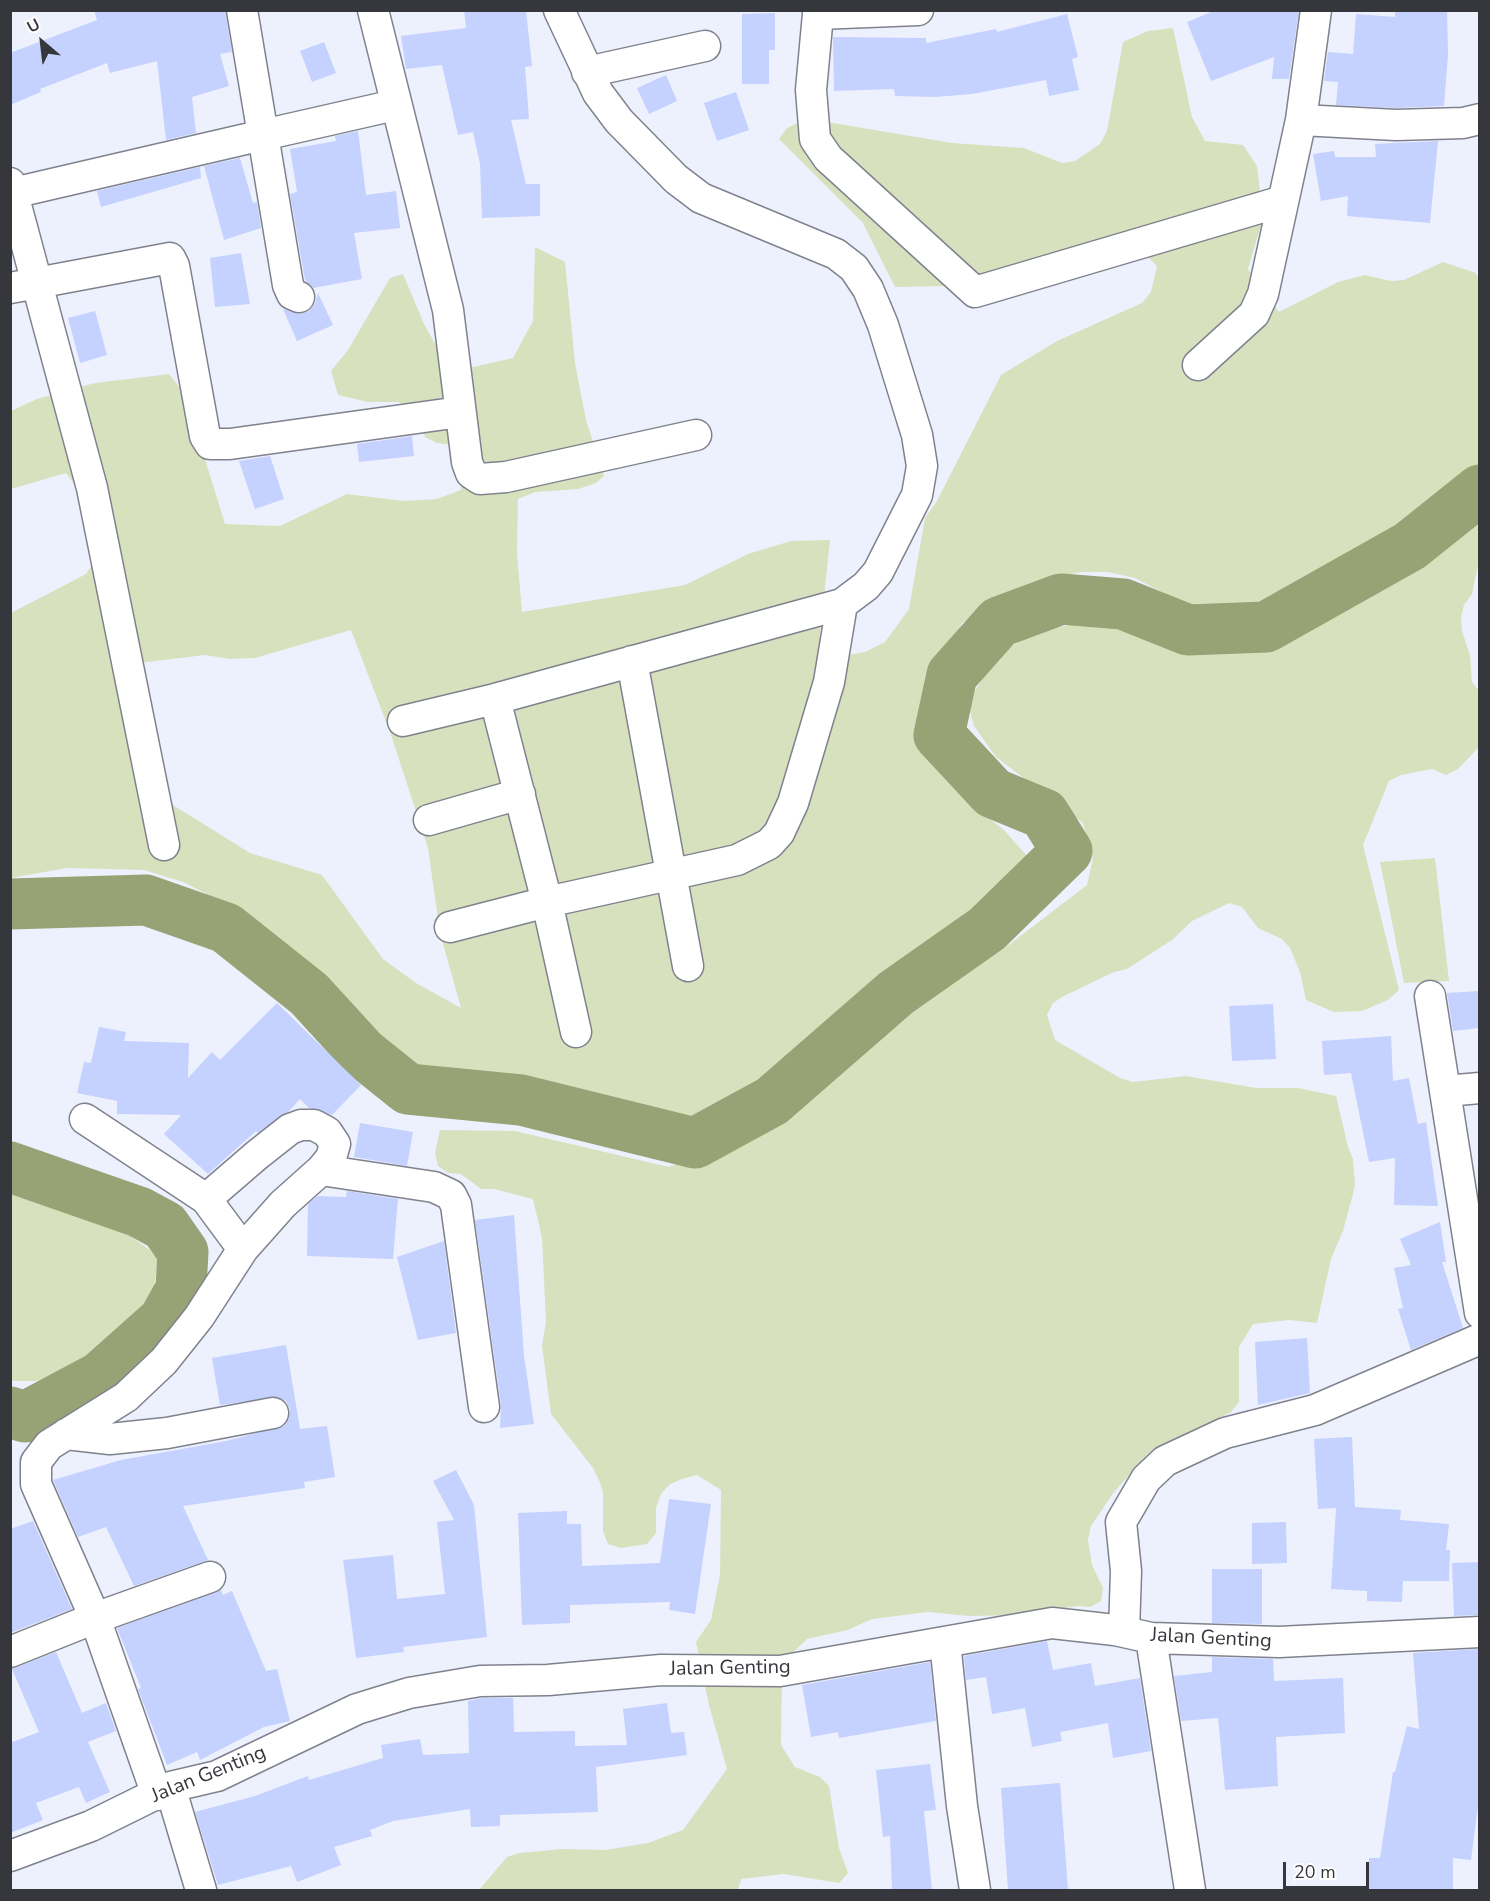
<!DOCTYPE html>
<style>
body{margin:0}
#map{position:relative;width:1490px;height:1901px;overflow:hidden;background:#edf1fd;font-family:"Nunito Sans",sans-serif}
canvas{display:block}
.frame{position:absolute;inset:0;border:12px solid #36373c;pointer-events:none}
.north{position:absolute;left:12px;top:12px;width:60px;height:60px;-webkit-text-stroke:4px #fff;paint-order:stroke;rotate:332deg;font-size:16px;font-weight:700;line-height:24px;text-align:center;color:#36373c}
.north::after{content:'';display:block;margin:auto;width:21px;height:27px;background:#36373c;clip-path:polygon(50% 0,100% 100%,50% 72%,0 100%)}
.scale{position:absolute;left:1283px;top:1862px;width:86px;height:27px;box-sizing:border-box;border:3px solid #36373c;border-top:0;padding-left:8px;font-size:18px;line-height:21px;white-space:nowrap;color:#36373c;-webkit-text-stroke:4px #fff;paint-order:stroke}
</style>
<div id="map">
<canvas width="1490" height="1901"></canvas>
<div class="frame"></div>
<div class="north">U</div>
<div class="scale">20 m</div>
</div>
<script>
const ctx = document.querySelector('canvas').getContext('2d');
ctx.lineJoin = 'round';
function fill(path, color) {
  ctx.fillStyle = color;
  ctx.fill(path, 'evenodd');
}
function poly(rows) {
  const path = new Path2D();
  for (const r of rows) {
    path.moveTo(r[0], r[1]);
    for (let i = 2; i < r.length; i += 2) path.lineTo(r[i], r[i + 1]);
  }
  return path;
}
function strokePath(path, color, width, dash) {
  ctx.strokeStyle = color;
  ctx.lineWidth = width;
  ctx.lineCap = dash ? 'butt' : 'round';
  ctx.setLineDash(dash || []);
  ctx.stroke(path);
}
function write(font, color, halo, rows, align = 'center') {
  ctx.font = font + ' "Nunito Sans",sans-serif';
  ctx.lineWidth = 4.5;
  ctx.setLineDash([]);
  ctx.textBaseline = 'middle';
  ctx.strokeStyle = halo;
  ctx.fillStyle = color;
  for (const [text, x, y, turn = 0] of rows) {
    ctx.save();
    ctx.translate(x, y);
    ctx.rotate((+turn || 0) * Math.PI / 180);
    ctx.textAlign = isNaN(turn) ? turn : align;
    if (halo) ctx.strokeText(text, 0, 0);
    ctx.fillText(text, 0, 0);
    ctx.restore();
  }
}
fill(poly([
 [1173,28,1192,117,1205,141,1243,145,1257,166,1263,218,1248,269,1279,312,1338,282,1365,275,1391,281,1404,280,1443,262,1476,273,1479,281,1480,480,1373,547,1257,612,1203,621,1171,597,1135,578,1108,572,1081,572,1030,583,962,623,933,680,936,760,968,802,1004,830,1035,865,1029,877,935,950,885,985,866,1005,764,1085,702,1119,676,1122,620,1113,578,1095,510,1078,428,1079,358,1028,312,964,261,934,253,924,232,907,183,882,144,870,67,868,11,878,11,613,86,574,94,562,84,497,66,473,11,489,11,411,37,399,95,383,169,374,185,394,225,524,280,526,347,494,404,501,437,499,461,490,460,446,437,443,425,437,417,412,398,402,368,402,338,395,331,371,348,350,390,278,403,274,424,324,451,372,513,358,533,321,535,247,565,262,575,363,586,420,604,476,596,483,578,489,535,492,518,499,517,553,522,612,685,585,748,554,791,541,830,540,817,661,865,652,885,642,909,609,925,518,937,501,1001,375,1057,341,1142,303,1151,292,1157,266,1126,236,960,288,946,286,895,287,863,223,779,139,787,128,798,123,827,122,952,143,1024,148,1062,163,1075,161,1100,144,1107,131,1123,42,1148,31],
 [351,630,391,735,428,848,440,933,461,1008,416,983,383,959,322,875,250,853,152,792,139,663,205,655,230,659,255,658],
 [1479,510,1479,560,1472,594,1464,605,1461,617,1462,631,1470,655,1472,682,1479,691,1479,747,1458,769,1446,775,1432,769,1401,775,1389,781,1363,845,1399,990,1388,1000,1362,1011,1334,1012,1306,1000,1300,972,1290,948,1282,939,1258,928,1242,907,1229,903,1192,921,1172,940,1127,969,1114,972,1064,996,1053,1003,1047,1015,1055,1040,1120,1078,1133,1082,1186,1076,1256,1088,1298,1088,1336,1096,1348,1147,1353,1159,1355,1186,1343,1231,1331,1259,1317,1323,1289,1320,1253,1324,1239,1347,1239,1402,1231,1412,1149,1453,1114,1492,1091,1526,1088,1540,1092,1565,1103,1588,1101,1601,1090,1607,1077,1606,1023,1615,969,1616,928,1612,872,1619,848,1630,807,1639,782,1663,781,1745,795,1767,820,1777,829,1786,839,1848,848,1873,839,1883,784,1874,741,1879,738,1890,479,1890,507,1857,519,1853,563,1849,605,1850,648,1843,683,1830,727,1769,709,1705,696,1642,711,1620,720,1575,721,1490,697,1475,682,1479,670,1484,661,1494,656,1508,656,1533,647,1544,621,1548,608,1544,603,1531,603,1492,599,1480,593,1468,551,1414,542,1346,546,1321,542,1238,533,1199,494,1189,481,1189,461,1174,448,1173,438,1166,435,1153,440,1130,515,1131,669,1167,723,1148,805,1102,949,981,1010,944,1087,885,1093,858,1083,823,996,757,974,726,970,711,971,698,989,667,1010,647,1032,634,1081,622,1120,623,1204,643,1245,642,1320,621,1357,601,1387,575],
 [1435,858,1449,981,1404,983,1380,862],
 [10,1190,108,1221,150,1250,158,1260,152,1303,144,1315,76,1364,49,1378,36,1381,11,1381]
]), '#d7e1be');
strokePath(poly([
 [10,904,146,900,226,928,309,994,363,1053,408,1089,521,1100,695,1143,772,1101,896,993,987,929,1067,851,1044,814,993,793,939,735,952,675,999,622,1061,599,1123,604,1188,630,1266,627,1410,546,1480,490],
 [10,1167,139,1212,165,1226,183,1252,181,1289,164,1320,100,1377,25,1417,10,1412]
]), '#97a275', 51);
fill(poly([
 [94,10,225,10,232,52,220,54,229,86,192,97,196,133,166,140,157,61,110,73,107,63,40,89,41,92,10,105,10,53,97,20],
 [464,10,526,10,532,66,525,67,529,119,511,120,526,184,540,184,540,216,482,218,480,164,473,132,458,135,442,65,406,69,401,36,466,28],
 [1216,10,1299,10,1289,79,1272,79,1274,57,1211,81,1187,22],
 [1395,10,1447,10,1448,54,1444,106,1396,108,1336,105,1338,82,1324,81,1328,52,1353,54,1356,14,1395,17],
 [775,13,775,50,769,50,769,84,742,84,742,14],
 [1067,14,1078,57,1072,59,1079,90,1049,96,1046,80,972,94,935,97,895,96,894,89,834,91,833,37,926,38,926,43,996,29,997,32],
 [324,42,336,73,312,82,300,51],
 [666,75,677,101,649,114,637,88],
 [736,92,749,130,717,141,704,103],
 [358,131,366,195,396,191,400,228,354,233,362,279,313,288,305,280,290,194,297,192,290,149,336,141,335,136],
 [1438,141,1430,223,1347,216,1348,196,1321,201,1313,154,1334,151,1335,157,1376,157,1375,144],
 [240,158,253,203,257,202,261,228,224,240,204,166],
 [200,167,201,178,101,207,97,191],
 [241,253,250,304,215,307,210,258],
 [318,293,333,325,297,341,283,309,300,314,309,311,315,304],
 [95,311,107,355,80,363,68,318],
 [412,436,414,456,359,462,357,444],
 [270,456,284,499,255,509,239,461],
 [1479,991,1479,1028,1453,1031,1447,993],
 [277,1003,361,1085,332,1115,309,1108,300,1099,289,1111,258,1133,256,1131,208,1174,164,1134,181,1115,117,1114,117,1101,77,1093,84,1062,91,1063,99,1027,126,1032,124,1041,189,1043,188,1078,212,1052,220,1060],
 [1273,1004,1276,1059,1232,1061,1229,1006],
 [1391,1036,1393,1081,1409,1078,1418,1124,1426,1122,1438,1206,1394,1205,1395,1158,1369,1162,1351,1073,1324,1075,1322,1041],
 [360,1123,413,1132,407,1166,354,1157],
 [347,1191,398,1199,393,1259,307,1256,308,1204,318,1196,346,1197],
 [514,1215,524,1356,534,1424,500,1428,501,1405,475,1220],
 [1440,1222,1446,1262,1442,1262,1463,1328,1411,1350,1398,1309,1403,1308,1394,1268,1411,1265,1400,1239],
 [444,1241,456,1333,418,1340,397,1257],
 [1307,1338,1310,1393,1258,1405,1255,1342],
 [286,1345,300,1429,327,1426,335,1477,304,1482,305,1488,183,1506,208,1560,134,1586,106,1527,78,1537,53,1480,121,1460,226,1441,284,1426,289,1419,290,1409,286,1401,278,1397,220,1405,212,1358],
 [1352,1437,1355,1507,1401,1510,1400,1520,1449,1524,1446,1550,1450,1550,1449,1581,1403,1581,1402,1602,1367,1601,1367,1591,1331,1589,1336,1508,1318,1509,1314,1439],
 [456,1470,474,1505,487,1637,403,1647,404,1652,356,1658,343,1560,393,1555,397,1599,445,1594,437,1522,454,1520,433,1481],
 [669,1499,711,1504,695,1614,669,1610,670,1602,570,1605,570,1623,522,1625,518,1513,567,1511,567,1524,581,1524,582,1566,660,1563],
 [33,1521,72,1609,10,1633,10,1529],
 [1286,1522,1287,1563,1252,1564,1252,1523],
 [1479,1562,1479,1615,1454,1616,1452,1563],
 [1212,1569,1262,1569,1262,1624,1212,1623],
 [221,1590,223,1595,232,1591,266,1671,277,1669,290,1721,264,1727,200,1760,197,1752,167,1765,138,1689,141,1688,117,1628],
 [1047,1641,1053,1670,1091,1663,1095,1686,1140,1678,1151,1751,1113,1758,1108,1723,1060,1732,1062,1741,1032,1747,1025,1708,992,1714,986,1677,966,1680,964,1656],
 [1479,1649,1479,1798,1471,1860,1453,1858,1453,1890,1369,1890,1369,1858,1380,1858,1393,1772,1395,1772,1407,1726,1419,1729,1413,1653],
 [56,1652,82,1713,106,1703,116,1731,88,1742,110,1792,86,1803,79,1787,36,1803,43,1820,10,1833,10,1743,39,1732,12,1669],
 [1212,1657,1273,1659,1274,1681,1343,1678,1345,1733,1276,1737,1278,1786,1225,1790,1218,1718,1181,1721,1174,1676,1212,1672],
 [930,1662,936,1721,839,1738,838,1732,811,1737,802,1685],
 [482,1698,513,1698,514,1732,575,1731,575,1746,627,1745,623,1709,667,1703,671,1733,684,1732,687,1755,596,1767,598,1812,500,1815,500,1826,471,1827,470,1809,393,1821,370,1830,372,1836,334,1847,341,1865,297,1882,291,1866,218,1885,195,1812,255,1796,308,1776,309,1780,383,1758,381,1745,420,1739,423,1755,469,1753,468,1701],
 [930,1764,936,1810,924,1811,932,1890,892,1890,890,1836,883,1837,876,1770],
 [1060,1783,1068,1890,1008,1890,1001,1788]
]), '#c5d1ff');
const street = poly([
 [242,10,263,135,395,105],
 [373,10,448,310,467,462,471,473,480,479,506,477,696,435],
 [818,10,818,14,918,10],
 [818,14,811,90,815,139,828,158,975,292,1283,201],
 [587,72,705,46],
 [1301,120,1396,125,1463,123,1480,119],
 [10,183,92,488,164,845],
 [13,193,263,135,288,285,292,294,299,297],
 [10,288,170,258,174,266,205,436,210,444,230,444,460,412],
 [1198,365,1254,314,1263,294,1301,120,1316,10],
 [632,661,688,966],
 [495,699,547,902,576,1032],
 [403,721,495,699,842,604,866,586,878,572,917,495,922,466,917,435,883,325,868,289,854,268,836,254,701,198,676,179,619,121,598,93,559,10],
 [429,820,520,794],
 [450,927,547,902,737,860,769,844,779,833,793,803,829,682,842,604],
 [1430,996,1480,1313],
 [1445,1091,1480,1088],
 [85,1119,206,1199,257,1155,290,1129,301,1125,314,1125,327,1132,335,1144,331,1158,321,1170,283,1204,243,1249,199,1317,164,1361,126,1397,49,1445,36,1462,36,1484,95,1618,157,1795],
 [321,1170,434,1187,451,1195,456,1205,484,1407],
 [206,1199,243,1249],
 [66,1434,110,1439,167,1433,273,1413],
 [1124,1632,1126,1571,1121,1522,1146,1479,1165,1461,1225,1433,1315,1410,1480,1339],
 [1151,1638,1190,1890],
 [945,1642,962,1806,975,1890],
 [10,1652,95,1618,210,1577],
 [170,1787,201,1890],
 [10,1856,91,1826,170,1787,217,1776,357,1709,409,1693,480,1681,548,1680,661,1670,780,1671,1052,1623,1115,1630,1151,1638,1279,1642,1480,1632]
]);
strokePath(street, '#7f828d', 33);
strokePath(street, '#fff', 30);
write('20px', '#36373c', '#fff', [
 ["Jalan Genting",1211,1639,3],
 ["Jalan Genting",730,1669,-1],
 ["Jalan Genting",209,1775,-22]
]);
</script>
